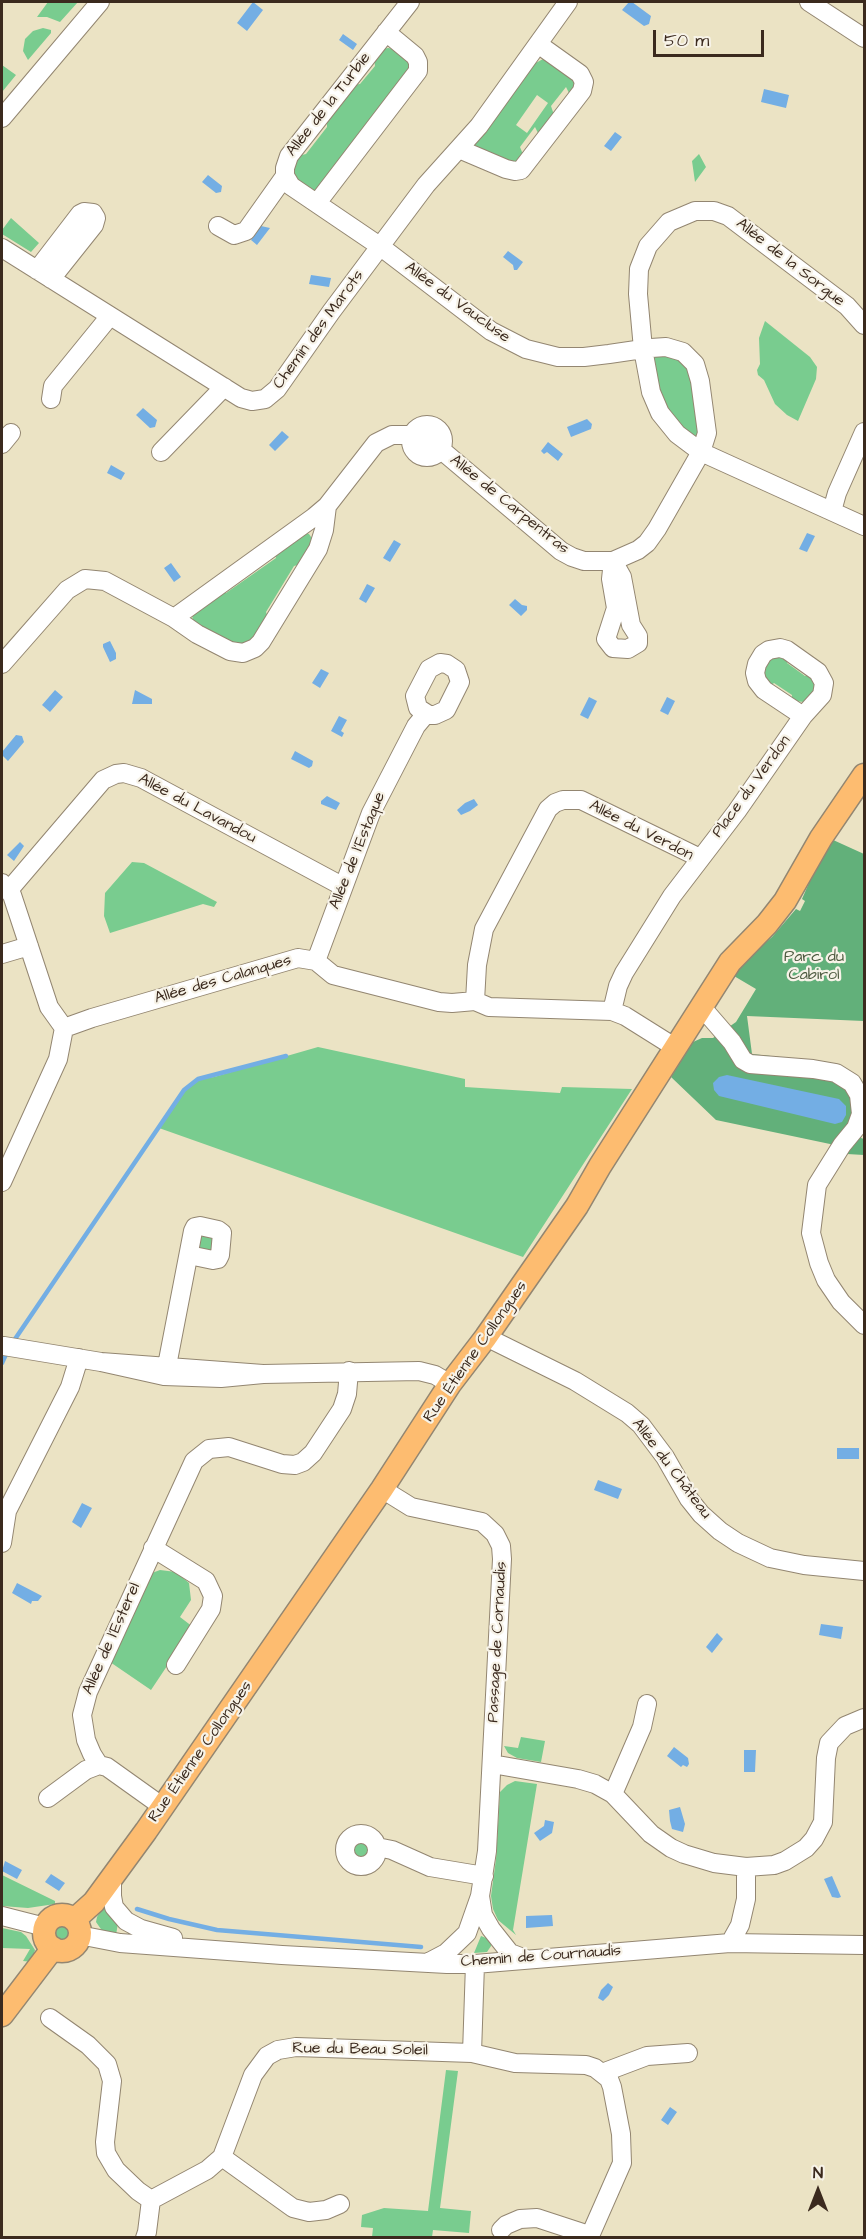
<!DOCTYPE html>
<meta charset="utf-8">
<style>
body{margin:0}
#map{position:relative;width:866px;height:2239px;overflow:hidden;background:#ebe3c4;font-family:"Architects Daughter",sans-serif}
canvas{display:block}
.frame{position:absolute;inset:0;border:3px solid #3b2a1e;pointer-events:none}
.north{position:absolute;left:788px;top:2161px;width:60px;height:60px;-webkit-text-stroke:4px #f7f3e8;paint-order:stroke;rotate:0deg;font-size:16px;font-weight:700;line-height:24px;text-align:center;color:#3b2a1e}
.north::after{content:'';display:block;margin:auto;width:21px;height:27px;background:#3b2a1e;clip-path:polygon(50% 0,100% 100%,50% 72%,0 100%)}
.scale{position:absolute;left:653px;top:30px;width:111px;height:27px;box-sizing:border-box;border:3px solid #3b2a1e;border-top:0;padding-left:8px;font-size:18px;line-height:21px;white-space:nowrap;color:#3b2a1e;-webkit-text-stroke:4px #f7f3e8;paint-order:stroke}
</style>
<div id="map">
<canvas width="866" height="2239"></canvas>
<div class="frame"></div>
<div class="north">N</div>
<div class="scale">50 m</div>
</div>
<script>
const ctx = document.querySelector('canvas').getContext('2d');
ctx.lineJoin = 'round';
function fill(path, color) {
  ctx.fillStyle = color;
  ctx.fill(path, 'evenodd');
}
function poly(rows) {
  const path = new Path2D();
  for (const r of rows) {
    if (r.length === 3) {
      path.moveTo(r[0] + r[2], r[1]);
      path.arc(r[0], r[1], r[2], 0, 2 * Math.PI);
      continue;
    }
    path.moveTo(r[0], r[1]);
    for (let i = 2; i < r.length; i += 2) path.lineTo(r[i], r[i + 1]);
  }
  return path;
}
function strokePath(path, color, width, dash) {
  ctx.strokeStyle = color;
  ctx.lineWidth = width;
  ctx.lineCap = dash ? 'butt' : 'round';
  ctx.setLineDash(dash || []);
  ctx.stroke(path);
}
function write(font, color, halo, rows, align = 'center') {
  ctx.font = font + ' "Architects Daughter",sans-serif';
  ctx.lineWidth = 4.5;
  ctx.setLineDash([]);
  ctx.textBaseline = 'middle';
  ctx.strokeStyle = halo;
  ctx.fillStyle = color;
  for (const [text, x, y, turn = 0] of rows) {
    ctx.save();
    ctx.translate(x, y);
    ctx.rotate((+turn || 0) * Math.PI / 180);
    ctx.textAlign = isNaN(turn) ? turn : align;
    if (halo) ctx.strokeText(text, 0, 0);
    ctx.fillText(text, 0, 0);
    ctx.restore();
  }
}
fill(poly([
 [48,2,78,2,60,22,47,17,37,17],
 [43,28,51,30,51,33,28,60,23,51,25,39,33,31],
 [388,48,395,49,409,60,410,70,315,192,309,192,291,173,298,156,306,154,327,127,327,118,353,85,360,84,375,66,374,58,383,49],
 [543,59,579,77,570,95,566,87,551,106,555,118,539,135,535,127,520,147,524,157,517,164,476,147,474,144,532,65],
 [537,95,548,103,527,133,516,125],
 [2,65,16,75,2,92],
 [699,154,706,167,695,182,692,161],
 [11,218,39,243,31,252,2,234,2,230],
 [765,321,810,357,817,367,816,379,798,421,787,415,775,404,764,380,758,375,757,370,760,364,759,338],
 [669,352,689,365,701,438,689,439,659,401,652,358,657,353],
 [306,533,309,534,313,540,302,564,294,566,266,612,269,620,250,646,224,643,223,637,211,631,205,633,192,621,193,614,220,592,226,593,276,558,275,553],
 [768,656,788,657,787,663,805,676,811,673,819,687,805,702,792,701,792,695,774,683,770,686,761,671],
 [132,862,144,863,217,902,214,907,203,904,110,933,104,916,105,893],
 [318,1047,465,1079,465,1087,560,1093,562,1087,632,1089,523,1257,159,1128,184,1090,198,1079,214,1077],
 [200,1235,213,1235,212,1251,198,1249],
 [160,1570,176,1572,189,1583,191,1600,180,1617,193,1627,151,1690,110,1662,152,1573],
 [521,1737,545,1741,541,1762,517,1758,508,1753,504,1746,518,1748],
 [515,1781,537,1784,513,1930,516,1935,498,1920,493,1909,491,1896,496,1859,500,1792,507,1785],
 [361,1850,10],
 [2,1875,55,1901,55,1904,28,1908,2,1906],
 [105,1904,118,1923,116,1935,103,1932,96,1922,97,1917],
 [62,1932,10],
 [2,1928,21,1932,26,1936,35,1950,32,1962,23,1961,30,1949,2,1948],
 [481,1936,491,1940,491,1946,487,1952,474,1953],
 [446,2070,458,2071,440,2208,471,2211,469,2233,433,2230,432,2237,372,2237,373,2228,361,2227,362,2215,384,2208,428,2211]
]), '#79cc8f');
fill(poly([
 [831,839,864,854,864,1021,747,1016,752,1054,827,1062,846,1068,862,1081,864,1086,864,1129,861,1138,864,1139,864,1155,847,1154,830,1144,716,1120,671,1077,693,1042,702,1038,713,1038,736,1022,756,989,734,976,750,956,772,937,796,909,800,911,805,901,802,899,818,862]
]), '#62b07a');
fill(poly([
 [253,2,263,10,247,31,237,23],
 [629,2,632,2,651,16,649,24,644,26,622,10],
 [343,34,357,44,353,50,339,40],
 [764,89,789,95,786,108,761,102],
 [615,132,622,137,611,151,604,146],
 [208,175,222,186,221,192,216,193,202,182],
 [261,226,270,228,257,245,251,240],
 [508,251,523,262,517,270,514,270,513,265,503,257],
 [311,275,331,278,329,287,309,284],
 [143,408,157,420,155,427,150,428,136,415],
 [587,419,592,424,591,429,571,437,567,427],
 [282,431,289,437,275,451,269,445],
 [548,442,563,454,558,461,547,452,544,454,541,451],
 [111,465,125,473,121,480,107,473],
 [807,533,815,536,807,552,799,549],
 [394,540,401,544,390,562,383,558],
 [171,563,181,577,174,582,164,568],
 [367,584,375,588,366,603,359,599],
 [515,599,522,605,527,606,527,610,521,616,509,605],
 [110,641,116,653,116,659,110,662,103,647,103,644],
 [321,669,329,673,320,688,312,683],
 [55,690,63,697,50,712,42,705],
 [135,690,152,699,152,704,132,704],
 [589,697,597,701,588,719,580,715],
 [667,697,675,701,668,715,660,711],
 [339,716,347,720,341,731,344,733,342,737,331,731],
 [16,735,22,736,24,742,8,761,2,755,2,752],
 [295,751,313,761,312,766,309,768,291,759],
 [327,796,340,803,336,810,321,804,321,801],
 [474,799,478,805,470,811,461,815,457,810,465,803],
 [20,842,24,846,14,861,7,855],
 [727,1075,839,1099,846,1106,846,1115,842,1122,835,1124,719,1096,714,1090,713,1083,719,1077],
 [837,1448,859,1448,859,1459,837,1459],
 [598,1480,622,1489,618,1499,594,1490],
 [82,1503,92,1508,81,1528,72,1522],
 [17,1583,42,1596,38,1601,32,1601,31,1604,12,1593],
 [821,1624,843,1627,841,1639,819,1635],
 [717,1633,723,1639,712,1653,706,1647],
 [674,1747,688,1758,689,1764,687,1767,683,1765,681,1767,667,1756],
 [744,1750,756,1750,755,1772,744,1772],
 [680,1807,685,1824,683,1832,672,1829,670,1821,669,1810],
 [545,1820,554,1822,552,1833,540,1841,534,1833,544,1826],
 [5,1861,22,1870,17,1879,2,1871],
 [51,1874,65,1883,59,1891,45,1882],
 [832,1876,841,1897,838,1898,832,1897,824,1879],
 [552,1915,553,1926,526,1928,526,1916],
 [608,1983,613,1987,609,1995,603,2001,598,1998,601,1990],
 [670,2107,677,2112,668,2125,661,2120]
]), '#73aee4');
strokePath(poly([
 [13,1342,184,1090,198,1079,286,1056],
 [2,1363,7,1352],
 [137,1909,169,1919,217,1930,421,1947]
]), '#73aee4', 4.5);
const minor = poly([
 [410,2,289,156,285,168,285,176,291,186,381,247,491,331,526,349,558,357,584,357,609,354,643,349,651,348,666,347,683,352,695,364,700,381,707,433,701,452,677,434,660,413,651,392,643,349,638,294,639,269,648,246,669,222,695,211,714,211,728,216,847,306,864,325],
 [809,2,864,38],
 [2,118,100,2],
 [459,149,506,169,515,171,521,170,582,91,584,82,580,74,538,44],
 [317,203,418,71,418,62,415,56,386,32],
 [218,226,234,235,246,231,285,176],
 [2,248,241,398,252,401,265,399,277,389,331,312,426,185,479,126,568,2],
 [37,270,80,214,84,212,93,213,96,218,94,225,51,279],
 [51,399,53,386,110,316],
 [427,441,16],
 [2,444,11,433],
 [161,452,224,387],
 [832,511,837,493,864,432],
 [613,561,622,577,631,625,638,636,638,643,628,649,613,648,606,639,616,608,611,579,613,561],
 [174,618,197,634,230,651,243,653,255,648,261,642,318,549,324,530,327,506],
 [440,663,447,664,456,670,460,682,446,710,435,715,429,715,418,708,415,696,429,669,440,663],
 [2,664,67,590,85,579,105,581,174,618,314,517,327,506,376,443,392,435,412,435,439,448,561,551,572,557,584,561,613,561,638,550,647,543,657,529,701,452,864,526],
 [2,883,12,895,49,1007,64,1028],
 [9,890,103,780,116,774,124,773,141,778,342,886],
 [2,954,29,946],
 [316,961,371,813,416,726,426,714],
 [475,1001,477,965,484,929,548,809,555,803,563,800,581,800,700,858],
 [701,1009,706,1012,732,1042,743,1060,750,1064,813,1069,836,1073,852,1083,859,1095,861,1114,856,1128,842,1145,817,1185,811,1233,819,1263,826,1280,841,1302,864,1325],
 [612,1011,618,986,624,973,672,896,737,811,803,716,822,695,824,683,818,672,787,650,780,648,769,650,763,654,757,664,755,673,757,681,764,690,803,716],
 [64,1028,92,1018,298,958,316,961,333,975,439,1002,452,1003,475,1001,489,1007,612,1011,625,1016,676,1048],
 [2,1182,58,1059,64,1028],
 [486,1337,575,1381,627,1413,641,1425,665,1457,689,1499,701,1514,720,1531,738,1543,770,1558,804,1565,864,1571],
 [4,1346,101,1362,263,1374,221,1378,164,1376,101,1362],
 [263,1374,419,1371,435,1375,450,1384],
 [165,1376,193,1231,195,1227,200,1226,218,1230,222,1233,220,1255,218,1259,213,1260,189,1255],
 [382,1489,411,1507,482,1522,495,1534,501,1546,502,1559,487,1851,480,1896],
 [2,1543,7,1511,70,1387,79,1358],
 [153,1548,206,1581,213,1596,211,1609,176,1665],
 [492,1764,578,1779,595,1784,613,1794,651,1834,671,1848,684,1854,714,1863,746,1867],
 [613,1794,642,1727,647,1704],
 [48,1798,86,1770,99,1765],
 [163,1807,107,1767,99,1765,92,1754,86,1740,82,1715,88,1692,194,1461,209,1449,229,1447,282,1464,295,1465,303,1462,313,1453,342,1409,347,1394,349,1371],
 [361,1850,16],
 [377,1847,392,1850,430,1867,484,1876],
 [112,1881,112,1896,114,1907,126,1921,141,1929,173,1938],
 [2,1916,45,1927],
 [79,1935,120,1943,282,1955,447,1964,475,1964,730,1943,864,1945],
 [730,1943,740,1925,746,1899,746,1867,774,1865,785,1861,806,1848,814,1839,823,1822,826,1758,829,1743,845,1726,864,1718],
 [427,1963,446,1953,467,1933,480,1896,483,1915,491,1929,510,1953,526,1959],
 [50,2018,88,2045,107,2064,112,2081,105,2142,106,2153,116,2170,138,2191,151,2200],
 [472,2053,475,1964],
 [602,2073,647,2056,688,2053],
 [222,2157,293,2208,309,2212,326,2210,340,2204],
 [151,2200,207,2170,222,2157,253,2075,267,2056,278,2050,296,2047,472,2053,515,2063,586,2065,595,2068,609,2079,612,2087,621,2134,622,2163,589,2238],
 [501,2230,506,2225,520,2219,537,2218,589,2235],
 [145,2238,147,2232,151,2200]
]);
const major = poly([
 [62,1933,18],
 [74,1920,94,1902,146,1831,382,1489,450,1384,486,1337,577,1206,600,1166,730,962,767,924,785,901,821,838,864,775],
 [2,2015,53,1948]
]);
strokePath(minor, '#938671', 20);
strokePath(major, '#938671', 25);
strokePath(minor, '#fff', 18);
strokePath(major, '#fdbc70', 22);
write('16px', '#3b2a1e', '#f7f3e8', [
 ["Allée de la Turbie",329,105,-52],
 ["Allée de la Sorgue",790,263,38],
 ["Allée du Vaucluse",457,303,36],
 ["Chemin des Marots",319,330,-54],
 ["Allée de Carpentras",509,505,39],
 ["Place du Verdon",752,787,-54],
 ["Allée du Lavandou",197,809,28],
 ["Allée du Verdon",641,831,27],
 ["Allée de l'Estaque",358,851,-68],
 ["Allée des Calanques",223,980,-16],
 ["Rue Étienne Collongues",476,1352,-55],
 ["Allée du Château",671,1469,53],
 ["Allée de l'Esterel",112,1639,-66],
 ["Passage de Cornaudis",498,1642,-87],
 ["Rue Étienne Collongues",201,1752,-55],
 ["Chemin de Cournaudis",541,1957,-4],
 ["Rue du Beau Soleil",360,2050,1]
]);
write('16px', '#4e5b40', '#f7f3e8', [
 ["Parc du",814,958],
 ["Cabirol",814,976]
]);
</script>
